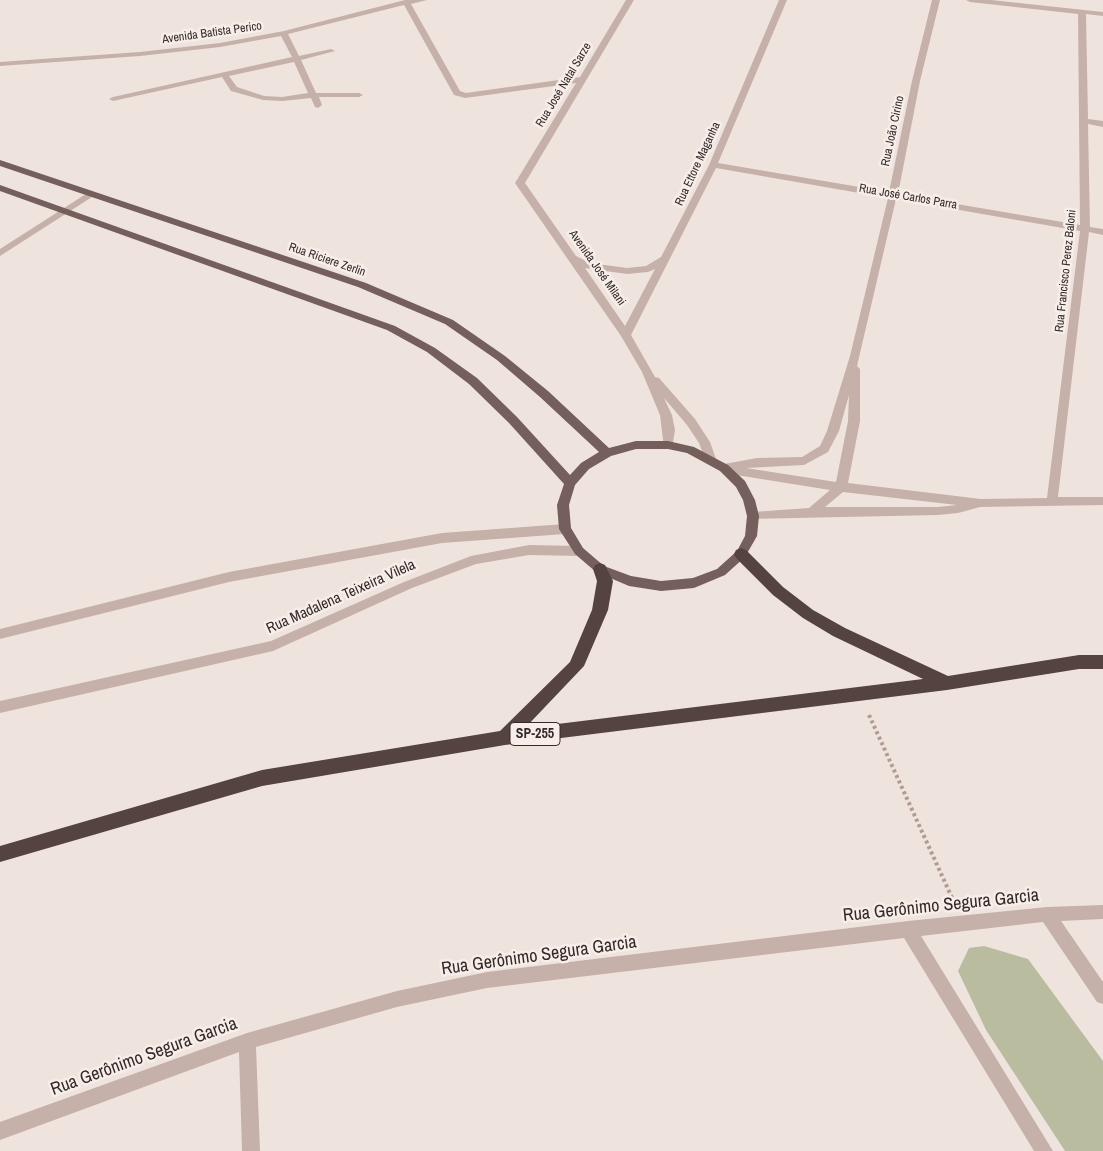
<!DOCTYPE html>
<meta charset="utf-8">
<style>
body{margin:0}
canvas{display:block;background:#efe3dd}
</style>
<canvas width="1103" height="1151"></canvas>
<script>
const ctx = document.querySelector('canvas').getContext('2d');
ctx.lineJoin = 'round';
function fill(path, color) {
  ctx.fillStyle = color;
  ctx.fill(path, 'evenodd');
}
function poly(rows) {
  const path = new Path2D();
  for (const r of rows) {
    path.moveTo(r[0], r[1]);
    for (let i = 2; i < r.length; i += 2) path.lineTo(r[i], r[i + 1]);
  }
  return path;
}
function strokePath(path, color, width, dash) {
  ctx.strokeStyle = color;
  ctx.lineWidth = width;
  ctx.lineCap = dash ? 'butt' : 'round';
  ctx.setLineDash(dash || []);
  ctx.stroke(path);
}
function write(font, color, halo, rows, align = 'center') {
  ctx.font = font + ' "Archivo Narrow",sans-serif';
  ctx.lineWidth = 5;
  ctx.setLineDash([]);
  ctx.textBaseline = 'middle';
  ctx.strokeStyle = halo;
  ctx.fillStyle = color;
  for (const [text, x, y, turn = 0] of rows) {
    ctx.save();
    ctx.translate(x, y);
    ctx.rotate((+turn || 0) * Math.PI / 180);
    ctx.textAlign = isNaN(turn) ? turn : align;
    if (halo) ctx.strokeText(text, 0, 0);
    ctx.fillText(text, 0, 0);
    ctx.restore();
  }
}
fill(poly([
 [984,946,1028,959,1103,1061,1103,1151,1065,1151,986,1030,958,971,969,948]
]), '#b9bc9f');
strokePath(poly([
 [869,715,953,900]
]), '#b19b95', 4, [3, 3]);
fill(poly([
 [405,0,427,0,411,4,460,91,466,93,580,77,626,0,634,0,525,183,576,256,590,263,627,268,646,266,661,257,709,165,779,0,787,0,718,163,889,192,912,81,932,0,940,0,920,81,898,194,1080,225,1078,14,970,2,966,0,991,0,1103,12,1103,16,1086,14,1088,119,1103,121,1103,127,1088,124,1090,227,1103,229,1103,235,1089,232,1058,497,1103,497,1103,505,980,507,958,513,938,515,749,519,747,516,749,513,753,512,809,508,830,490,730,474,720,471,718,468,724,464,757,458,802,457,820,446,827,431,850,356,888,198,716,168,631,335,655,377,659,378,695,419,710,442,716,459,714,462,706,462,699,443,687,425,664,398,672,415,675,430,672,448,664,448,660,415,642,372,621,336,515,183,576,83,465,98,454,95,404,5,288,34,299,56,331,49,335,51,301,60,316,93,359,93,363,95,359,97,319,97,322,105,318,108,315,107,311,98,282,101,263,100,231,91,222,77,113,101,109,99,113,97,292,57,281,36,220,47,140,56,0,66,0,62,140,52,220,43,284,31,405,0],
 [294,62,308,93,282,97,264,96,237,87,229,76,294,62],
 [896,199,1080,231,1047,498,981,499,848,483,860,421,860,369,857,366,896,199],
 [585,268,627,274,648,272,655,269,625,326,585,268],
 [849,395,848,421,836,482,746,468,804,465,828,452,839,431,849,395],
 [843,492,957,505,938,507,825,507,843,492],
 [89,192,94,195,92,197,0,256,0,249,89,192],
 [565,524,569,526,571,529,569,532,565,534,442,543,229,582,0,639,0,629,229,572,442,533,565,524],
 [529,545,579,546,583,548,585,551,583,554,579,556,529,555,476,564,412,588,273,651,0,713,0,701,271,641,404,582,471,556,529,545],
 [1103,905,1103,919,1061,921,1103,982,1103,1004,1097,1002,1043,922,921,936,1053,1151,1034,1151,904,938,487,988,397,1007,256,1047,260,1151,242,1151,239,1052,0,1140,0,1122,247,1033,397,991,487,972,908,921,1047,907,1103,905]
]), '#c6b1aa');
fill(poly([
 [0,160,366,283,453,320,505,356,548,391,609,448,636,441,668,441,694,447,728,465,745,481,755,500,759,516,757,536,745,557,725,575,694,588,661,591,629,586,596,572,575,554,559,529,557,505,564,484,509,423,469,384,427,352,387,330,0,191,0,185,395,326,435,348,477,378,517,417,570,475,581,463,599,452,540,397,497,360,445,324,358,287,0,166,0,160],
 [636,449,668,449,687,453,720,471,736,487,743,500,747,516,745,536,737,551,717,569,693,578,661,581,631,576,604,566,583,548,571,528,569,505,575,485,589,469,611,456,636,449]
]), '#745f5c');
fill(poly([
 [741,548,746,550,783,587,813,610,845,628,948,676,1079,655,1103,655,1103,669,1079,669,947,690,505,745,262,786,0,862,0,846,262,770,500,731,570,662,592,610,597,581,593,569,595,565,600,563,605,565,613,581,608,610,584,666,525,728,923,679,833,636,803,618,773,595,736,558,734,554,736,550,741,548]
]), '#544341');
write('12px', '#342a29', '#f7eee9', [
 ["Avenida Batista Perico",212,33,-8],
 ["Rua José Natal Sarze",564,85,-59],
 ["Rua João Cirino",893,131,-78],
 ["Rua Ettore Maganha",698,164,-65],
 ["Rua José Carlos Parra",908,197,10],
 ["Rua Riciere Zerlin",327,260,19],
 ["Avenida José Milani",597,268,55],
 ["Rua Francisco Perez Baloni",1066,271,-84]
]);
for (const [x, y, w] of [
 [535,734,50]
]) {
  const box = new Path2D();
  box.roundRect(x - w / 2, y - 11.5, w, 23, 4);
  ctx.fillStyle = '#f7eee9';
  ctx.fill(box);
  strokePath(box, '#342a29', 1);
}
write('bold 14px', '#342a29', null, [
 ["SP-255",535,734]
]);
write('15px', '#342a29', '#f7eee9', [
 ["Rua Madalena Teixeira Vilela",341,597,-24]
]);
write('18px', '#342a29', '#f7eee9', [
 ["Rua Gerônimo Segura Garcia",941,906,-6],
 ["Rua Gerônimo Segura Garcia",539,956,-8],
 ["Rua Gerônimo Segura Garcia",144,1057,-20]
]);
</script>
